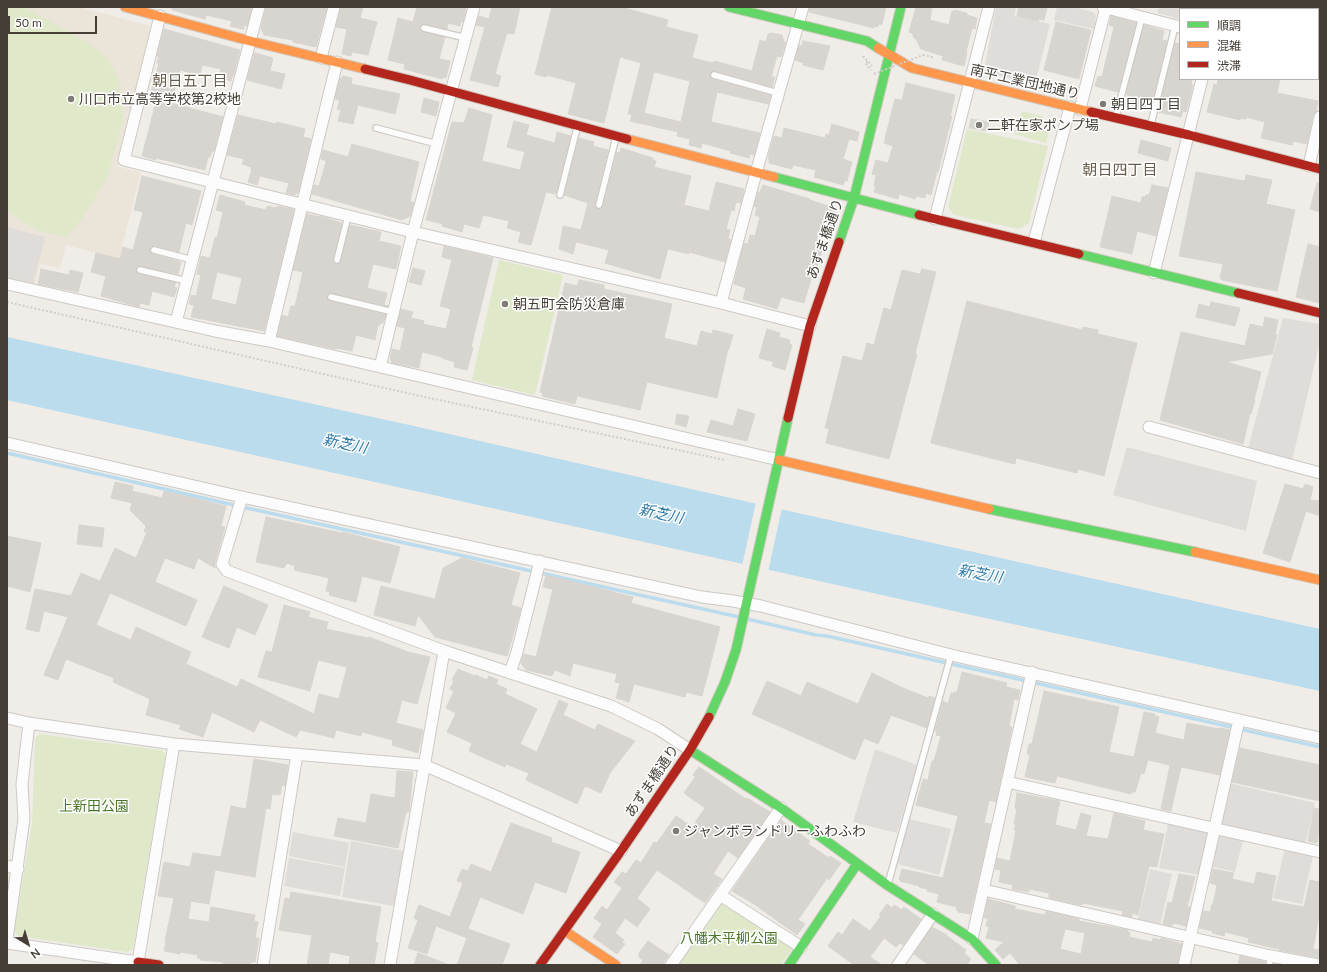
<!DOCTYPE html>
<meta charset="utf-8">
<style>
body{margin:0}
#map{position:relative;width:1327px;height:972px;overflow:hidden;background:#f0ede9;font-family:Lato,"Noto Sans JP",sans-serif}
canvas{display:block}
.frame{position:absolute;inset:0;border:8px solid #453e36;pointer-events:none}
.legend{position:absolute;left:1179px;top:8px;width:140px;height:72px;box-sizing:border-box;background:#fff;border:1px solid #b5b2af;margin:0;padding:5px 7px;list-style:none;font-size:12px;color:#453e36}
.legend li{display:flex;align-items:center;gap:8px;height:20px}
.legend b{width:20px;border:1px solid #b5b2af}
.north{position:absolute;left:8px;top:924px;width:40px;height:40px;-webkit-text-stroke:3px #fff;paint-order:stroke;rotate:142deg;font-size:11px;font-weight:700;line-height:16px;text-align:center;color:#453e36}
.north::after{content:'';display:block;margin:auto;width:14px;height:18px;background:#453e36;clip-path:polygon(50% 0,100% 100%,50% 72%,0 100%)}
.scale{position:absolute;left:8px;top:16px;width:89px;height:18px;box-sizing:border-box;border:2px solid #453e36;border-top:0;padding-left:5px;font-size:12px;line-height:14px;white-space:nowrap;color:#453e36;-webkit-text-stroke:3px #fff;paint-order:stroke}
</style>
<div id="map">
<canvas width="1327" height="972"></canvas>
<div class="frame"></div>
<ul class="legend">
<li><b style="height:5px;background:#63d668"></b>順調</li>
<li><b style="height:5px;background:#ff974d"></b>混雑</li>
<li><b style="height:5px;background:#b3261e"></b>渋滞</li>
</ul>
<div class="north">N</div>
<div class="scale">50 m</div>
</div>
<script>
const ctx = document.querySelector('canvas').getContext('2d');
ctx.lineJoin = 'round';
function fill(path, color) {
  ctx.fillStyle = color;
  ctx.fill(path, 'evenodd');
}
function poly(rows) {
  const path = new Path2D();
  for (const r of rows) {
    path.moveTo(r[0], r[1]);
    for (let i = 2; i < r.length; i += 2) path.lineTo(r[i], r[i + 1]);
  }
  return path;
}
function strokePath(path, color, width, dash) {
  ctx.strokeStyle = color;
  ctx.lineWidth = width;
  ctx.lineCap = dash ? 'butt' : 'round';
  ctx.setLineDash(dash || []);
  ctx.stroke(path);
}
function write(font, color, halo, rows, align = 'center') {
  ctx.font = font + ' Lato,"Noto Sans JP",sans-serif';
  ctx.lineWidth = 3;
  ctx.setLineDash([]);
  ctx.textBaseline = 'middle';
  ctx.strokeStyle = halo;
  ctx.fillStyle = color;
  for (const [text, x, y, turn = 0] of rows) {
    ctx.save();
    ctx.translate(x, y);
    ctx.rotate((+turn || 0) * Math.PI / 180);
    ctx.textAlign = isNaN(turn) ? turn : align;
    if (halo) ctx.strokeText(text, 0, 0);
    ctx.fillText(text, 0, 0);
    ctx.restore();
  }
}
fill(poly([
 [7,7,79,7,150,26,153,32,118,167,141,172,119,259,66,245,60,268,40,264,35,285,7,280]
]), '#ebe4d8');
fill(poly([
 [7,7,24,7,85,41,106,56,118,77,122,98,123,123,107,178,95,198,80,222,66,237,39,231,7,212],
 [1022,111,1042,116,1050,128,1046,143,1014,134],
 [967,129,1048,146,1029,223,1019,229,954,215,948,207],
 [499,260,563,275,535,395,472,380],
 [40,734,162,750,166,755,133,949,127,952,18,936,14,930,32,824,35,738],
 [724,903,791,945,792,949,781,965,678,965,720,905]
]), '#dfe9ca');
fill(poly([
 [996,7,1016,7,1014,16,1050,24,1035,84,986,73,984,70],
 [1057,7,1073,7,1093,12,1096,15,1094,29,1054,20],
 [1159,7,1214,7,1214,9,1180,9,1180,19,1157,13],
 [7,227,45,237,33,283,7,277],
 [1283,318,1320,324,1320,341,1292,461,1248,448],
 [1127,447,1257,481,1246,531,1113,495],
 [875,749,917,765,897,833,853,822],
 [1229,783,1315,803,1305,845,1222,827,1220,823],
 [909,819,951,829,939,875,898,864],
 [1168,824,1207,832,1209,834,1200,875,1159,868],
 [293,832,349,843,345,867,289,856],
 [1221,835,1243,840,1235,872,1210,866,1217,838],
 [351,841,404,851,394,906,342,897],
 [1285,849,1313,856,1302,904,1273,898],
 [289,858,345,868,340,896,284,886],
 [1150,869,1172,874,1160,925,1138,920]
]), '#dfdcd9');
fill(poly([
 [7,337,414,426,753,503,1320,629,1320,691,976,616,7,400]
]), '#badced');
fill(poly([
 [756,502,782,508,768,572,742,566]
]), '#f0ede9');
strokePath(poly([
 [7,453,247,508,739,617],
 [747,619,816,635,827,636,1320,747]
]), '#badced', 3.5);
const building = poly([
 [172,7,252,7,247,26,244,25,244,29,242,29,230,26,232,21,206,15,205,19,172,10,172,7],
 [266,7,327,7,316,47,293,42,293,40,264,35,261,28,266,7],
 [341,7,363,7,360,18,377,22,368,55,352,52,351,56,342,54,347,29,336,27,341,7],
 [417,7,466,7,463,22,461,22,460,26,448,23,447,29,425,24,420,27,420,30,423,32,445,37,439,59,450,61,446,78,442,77,442,79,404,69,405,64,388,60,398,18,413,22,417,7],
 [492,7,520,7,514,34,507,33,495,74,501,76,498,87,470,80,485,27,476,25,479,16,489,19,492,7],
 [552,7,621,7,668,20,666,27,698,35,692,58,713,63,714,61,752,71,760,40,766,42,768,34,770,34,771,33,782,35,784,42,786,42,781,57,777,56,771,77,775,77,772,87,715,71,711,72,710,74,711,78,713,79,771,95,768,104,717,92,711,122,760,133,754,155,750,154,749,158,730,153,731,151,702,143,701,148,689,145,690,139,677,136,678,132,630,121,632,115,628,114,641,63,620,57,604,123,568,114,576,83,547,75,546,77,535,74,552,7],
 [654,72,690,81,681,122,644,113,654,72],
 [810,7,886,7,882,24,878,25,878,27,874,26,874,28,809,12,810,7],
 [916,7,932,7,930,20,949,25,952,11,953,12,954,10,967,13,967,15,977,18,975,29,972,28,966,52,967,52,964,66,942,60,943,56,921,49,916,39,914,38,912,33,909,32,916,7],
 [1019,7,1047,7,1044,20,1039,19,1038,21,1017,16,1019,7],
 [1111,16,1136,23,1118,92,1095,86,1098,76,1102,77,1114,27,1109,25,1111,16],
 [1056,22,1091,30,1079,79,1044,70,1056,22],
 [1144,25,1164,31,1162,40,1167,41,1150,110,1126,105,1128,94,1126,94,1144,25],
 [164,29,240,50,233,77,232,76,231,81,219,78,221,69,202,65,200,75,180,70,171,103,223,117,214,151,212,151,210,157,208,157,205,170,156,158,156,160,142,156,157,98,150,96,159,63,157,63,159,56,157,56,164,29],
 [803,41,830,46,823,70,803,65,804,63,795,60,799,45,802,46,803,41],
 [1175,43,1180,44,1180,79,1192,79,1191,85,1193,85,1186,112,1183,111,1181,117,1158,112,1175,43],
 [255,53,273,58,270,71,285,74,281,89,247,80,254,54,255,53],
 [343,76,352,78,351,84,400,94,395,114,358,105,353,124,338,121,341,110,337,109,340,100,335,99,340,78,342,79,343,76],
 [1218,79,1280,79,1277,93,1318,101,1316,111,1317,111,1313,115,1307,144,1293,141,1292,145,1261,138,1265,122,1246,117,1246,119,1240,118,1240,120,1207,112,1214,84,1217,85,1218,79],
 [906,83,955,95,951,113,950,116,952,116,938,172,937,171,931,195,926,193,925,198,916,196,915,199,899,194,898,199,874,192,876,186,874,186,876,175,872,174,876,160,888,163,893,146,884,143,895,99,902,100,906,83],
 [424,98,439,102,436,116,421,112,424,98],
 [469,108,492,115,482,161,520,170,525,152,507,147,514,121,529,125,526,135,555,143,557,132,571,136,556,193,555,194,546,192,531,245,518,242,521,232,507,228,509,221,483,215,479,228,464,224,462,232,442,226,443,224,426,220,452,122,464,123,469,108],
 [238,115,276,124,277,122,305,129,303,137,311,139,298,193,296,193,295,195,286,193,289,183,260,176,257,185,248,182,252,169,251,169,251,167,242,164,244,159,227,155,238,115],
 [971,119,989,122,987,131,969,128,971,119],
 [832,124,859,132,857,141,849,139,843,159,852,162,847,181,845,180,843,185,814,177,816,170,793,165,792,169,769,163,769,160,768,158,774,136,782,138,784,128,825,138,826,134,829,135,832,124],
 [579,138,594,142,593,146,608,150,595,204,595,207,598,209,601,209,603,206,617,152,620,153,621,148,653,158,653,160,656,161,654,167,691,176,684,205,709,211,716,182,744,189,741,203,736,202,734,211,731,210,726,229,730,230,728,239,731,240,725,262,689,252,689,254,668,249,660,279,605,263,609,250,576,242,573,254,559,249,563,226,581,230,588,203,564,195,579,138],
 [1141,140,1171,148,1168,161,1138,153,1141,140],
 [352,144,419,162,410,201,414,203,410,216,402,220,312,194,314,185,319,186,326,162,326,161,321,159,323,150,348,157,352,144],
 [1196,172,1245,181,1246,175,1272,180,1266,204,1295,210,1277,291,1222,280,1220,278,1223,264,1179,256,1196,172],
 [142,176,201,191,192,225,186,223,179,252,155,246,152,246,150,249,150,252,153,254,181,262,178,274,141,266,138,266,136,269,136,272,139,274,176,283,174,287,177,288,174,297,152,291,149,305,140,303,139,307,101,296,106,276,91,272,96,253,120,259,123,247,133,250,143,212,134,210,142,176],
 [1317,183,1320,183,1320,212,1310,209,1317,183],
 [763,185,810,199,810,200,837,209,829,233,819,230,814,249,822,251,816,270,814,269,804,303,781,297,777,309,743,299,746,288,734,284,744,243,748,244,750,235,755,236,760,217,755,215,757,207,754,206,758,192,760,192,763,185],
 [1152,185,1168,188,1156,236,1137,231,1132,254,1100,247,1112,196,1141,203,1142,197,1145,197,1146,195,1149,195,1152,185],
 [220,195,245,202,244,205,266,210,267,206,277,208,277,206,292,209,294,211,264,331,191,317,194,305,189,304,191,295,196,296,201,275,197,274,201,256,210,258,215,237,217,238,223,212,216,210,220,195],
 [217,272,242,278,236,305,211,299,217,272],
 [307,214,320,217,320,216,342,223,333,259,333,262,336,264,339,264,341,261,350,225,381,232,379,241,401,246,396,269,373,264,367,288,387,293,384,305,388,306,332,293,329,293,327,296,327,299,330,301,386,315,383,323,380,323,379,326,378,325,375,340,356,335,352,351,336,348,336,349,277,336,282,315,288,317,291,306,295,306,303,272,293,270,307,214],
 [1308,244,1320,247,1320,303,1296,297,1308,244],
 [444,246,493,258,471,347,473,348,467,370,454,367,455,362,442,358,442,357,422,352,419,368,392,363,390,358,392,349,400,351,405,328,397,326,401,309,413,312,411,318,424,321,423,324,446,329,451,309,440,306,452,260,442,257,444,246],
 [413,268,425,271,421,285,409,282,413,268],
 [41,269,69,275,70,270,83,273,78,292,38,284,41,269],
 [922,269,936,272,915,354,917,354,889,459,826,443,829,429,825,428,843,356,862,361,867,343,874,345,884,308,891,310,902,270,920,274,922,269],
 [579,280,604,285,604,289,672,304,664,338,697,346,701,331,712,334,713,330,733,335,729,349,728,349,717,398,647,382,640,410,577,396,575,404,542,396,543,393,540,392,565,283,577,286,579,280],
 [967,301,1082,330,1083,327,1098,330,1098,334,1137,343,1104,476,1078,469,1077,473,1016,458,1015,464,931,443,967,301],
 [1211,302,1240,308,1235,326,1196,317,1199,304,1210,307,1211,302],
 [1265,317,1278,320,1275,335,1277,335,1272,354,1226,362,1261,372,1254,400,1255,400,1251,414,1250,414,1243,444,1160,420,1181,332,1245,346,1250,324,1263,327,1265,317],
 [767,329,780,333,779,337,790,340,789,344,792,345,785,370,772,366,774,362,759,358,767,329],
 [738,409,755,414,747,441,707,432,711,420,733,426,738,409],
 [677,414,689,416,686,427,675,424,677,414],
 [115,482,133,486,132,491,162,498,164,491,226,506,221,526,225,527,215,562,215,568,198,558,194,569,165,558,156,579,155,582,197,600,186,626,110,593,96,625,131,640,136,627,191,652,186,664,237,687,241,679,314,714,319,694,339,699,347,667,318,660,310,691,258,677,266,651,272,652,284,605,310,612,308,617,328,622,326,629,368,638,369,637,408,652,430,657,417,704,402,700,396,723,423,730,418,753,392,745,393,740,362,732,361,736,336,730,334,738,300,730,296,737,260,720,254,732,212,712,203,737,179,729,181,725,146,715,150,699,113,682,114,678,66,659,58,680,44,675,68,617,44,611,39,632,26,629,35,589,71,596,81,573,100,581,115,548,136,558,147,532,144,532,146,526,130,510,132,503,111,498,115,482],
 [1285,484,1303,489,1305,484,1313,487,1310,500,1320,501,1320,516,1306,511,1290,562,1263,553,1285,484],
 [266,517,342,533,343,532,400,547,390,583,362,576,356,602,329,595,330,592,326,591,329,578,294,570,295,566,287,563,284,568,256,562,266,517],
 [79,525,104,528,102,547,77,544,79,525],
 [7,536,41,543,30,592,7,586,7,536],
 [462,558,520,573,511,605,521,608,507,656,435,637,418,615,415,626,374,615,381,586,435,599,443,568,462,558],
 [546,575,633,597,631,603,720,627,702,696,686,692,685,697,634,684,629,702,616,698,620,683,615,682,617,674,573,663,570,676,555,670,552,676,526,670,521,663,524,654,536,657,553,589,543,587,546,575],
 [224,586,268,605,255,635,237,627,229,648,202,637,224,586],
 [458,669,475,676,476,675,487,680,489,676,498,680,496,684,507,689,505,694,537,709,520,744,537,752,559,700,568,704,563,715,595,730,598,724,635,741,610,773,601,793,585,786,577,804,526,780,529,773,506,764,505,767,469,751,472,743,447,732,456,713,446,708,454,691,450,689,454,681,452,680,458,669],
 [962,672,1007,683,1006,687,1020,690,1018,700,1014,699,1009,726,1012,727,996,802,989,800,984,823,991,824,970,914,958,912,958,910,956,910,957,907,937,902,939,894,927,891,927,889,919,887,919,886,900,881,901,880,899,879,902,869,943,878,958,816,916,805,923,779,928,780,932,761,934,761,941,736,936,735,937,732,935,731,943,701,948,704,951,693,953,694,954,692,957,692,962,672],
 [872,673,903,688,928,698,929,696,935,698,927,728,891,715,878,744,864,738,855,760,752,714,767,681,801,696,807,682,858,704,872,673],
 [1044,691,1119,707,1109,752,1134,757,1144,712,1155,714,1155,716,1159,717,1155,733,1184,740,1187,723,1219,729,1219,728,1230,730,1220,775,1181,767,1171,811,1161,809,1170,765,1148,760,1144,774,1141,773,1135,792,1132,792,1131,794,1057,776,1055,783,1025,777,1030,755,1027,754,1029,744,1032,744,1044,691],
 [1240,748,1320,765,1320,801,1232,782,1240,748],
 [254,759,288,765,285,786,282,785,280,795,272,794,270,809,266,808,255,877,215,870,209,904,191,901,188,919,209,922,211,907,255,915,254,921,258,922,255,938,259,938,255,962,251,962,250,965,223,965,223,962,200,960,201,958,197,958,198,955,180,952,180,954,164,951,166,942,165,941,174,898,158,896,164,862,190,867,193,853,221,857,231,806,246,809,254,759],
 [699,767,746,799,747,798,770,812,738,858,728,851,713,874,722,879,705,903,657,870,637,898,650,909,637,927,625,918,615,933,624,940,622,942,625,944,617,954,593,937,602,924,594,918,602,906,607,910,622,888,614,882,622,872,626,874,636,860,641,863,654,842,657,843,676,816,692,827,705,808,684,793,695,777,693,775,699,767],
 [397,771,413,772,409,812,406,812,398,848,334,836,338,818,366,823,371,794,395,798,397,771],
 [1017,793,1060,801,1055,825,1076,830,1081,813,1091,816,1086,836,1108,839,1114,813,1145,821,1143,830,1164,834,1157,867,1149,866,1138,915,1132,913,1132,917,1122,915,1123,911,1083,903,1082,905,1049,898,1049,893,1029,889,1029,892,1012,889,1013,885,999,882,1001,870,995,869,997,858,1010,861,1016,830,1014,830,1016,824,1014,824,1017,809,1015,808,1017,793],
 [1314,808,1320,809,1320,825,1317,843,1308,841,1314,808],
 [781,820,810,841,808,844,829,858,830,856,841,863,829,880,827,878,798,920,805,924,797,935,754,904,732,891,781,820],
 [511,823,552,838,551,842,580,852,566,893,535,882,523,914,480,897,468,929,510,944,502,965,457,965,467,938,436,926,427,954,408,948,418,920,414,918,419,905,450,917,463,883,457,881,462,869,468,871,471,864,491,872,511,823],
 [1213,869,1234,873,1232,879,1254,884,1257,872,1276,876,1271,901,1304,907,1310,880,1320,882,1320,910,1313,949,1320,950,1320,958,1279,950,1279,949,1248,942,1249,938,1225,932,1224,936,1212,933,1213,931,1199,928,1203,911,1210,912,1212,904,1213,904,1217,885,1210,883,1213,869],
 [1179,874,1195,877,1187,907,1190,907,1186,926,1173,923,1172,926,1163,924,1168,902,1172,903,1179,874],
 [291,892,381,907,375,942,378,943,374,965,349,965,350,956,330,952,328,965,307,965,312,935,279,930,285,898,290,899,291,892],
 [988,899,1015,906,1015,909,1045,915,1046,911,1079,919,1079,921,1128,930,1128,932,1130,933,1129,937,1152,942,1153,938,1160,940,1161,938,1182,944,1177,965,1020,965,1010,953,1003,959,995,950,1004,942,986,938,989,927,986,926,988,918,984,918,988,899],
 [1065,929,1085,933,1081,954,1060,949,1065,929],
 [887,904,892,908,894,905,902,910,904,907,921,919,903,945,900,943,896,947,884,938,870,957,882,965,854,965,828,946,838,932,842,935,853,919,870,931,881,916,879,915,887,904],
 [932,927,947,935,947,936,966,950,964,953,971,959,967,965,929,965,914,954,932,927],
 [648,941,669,955,662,965,640,965,643,960,639,957,639,953,648,941],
 [418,953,447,964,447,965,414,965,418,953],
 [1240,956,1265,962,1265,965,1238,965,1240,956]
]);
fill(building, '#d8d4d0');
strokePath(building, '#d8d4cf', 1);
const lane = poly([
 [1318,27,1320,27],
 [424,28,466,38],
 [714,75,778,93],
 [1116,116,1142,17],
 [1151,124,1175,26],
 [376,128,437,144],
 [560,195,577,128],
 [599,205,616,137],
 [154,250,193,260],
 [337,260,348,216],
 [140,270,187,281],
 [331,297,393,312],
 [888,884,951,655],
 [1269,965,1271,956]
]);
const street = poly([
 [1103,7,1180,27],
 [1219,9,1220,7],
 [160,16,124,160,413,232,721,303,810,326],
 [321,58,334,7],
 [1080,109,1106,7],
 [1309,166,1320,117],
 [935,219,989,7],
 [1034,242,1070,107],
 [1154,273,1202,79],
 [7,284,215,331,269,341,779,460],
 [721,303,756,173,803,7],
 [176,322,259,7],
 [269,341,337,62],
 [380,367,413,232,474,7],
 [1149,427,1320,473],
 [7,443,242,497,702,597,733,601,761,606,951,655,1320,738],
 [242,497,222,564,227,571,444,651,611,706,658,729,690,750],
 [510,673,517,652,540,561],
 [7,718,29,723,174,744,424,765,621,851],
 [1007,782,1320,852],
 [7,866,18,869],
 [984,890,1271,956,1318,965],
 [720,895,801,947],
 [7,939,24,819,22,784,29,723],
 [972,939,1032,672],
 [7,943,138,962,174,744],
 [263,965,297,754],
 [390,965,444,651],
 [671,965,781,808],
 [898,965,933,914],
 [1184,965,1239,720]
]);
const fast = poly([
 [729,7,867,41,878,48],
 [774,177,919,215],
 [839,242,854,198,901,7],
 [1079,254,1238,293],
 [989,509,1195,552],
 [709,717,725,682,736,650,788,418],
 [690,750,781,808,887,885,972,939,996,965],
 [789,965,857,864]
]);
const slow = poly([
 [125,7,250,41,365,69],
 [878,48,912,68,1091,112],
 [627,139,774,177],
 [779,460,989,509],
 [1195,552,1320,580],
 [565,931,616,965]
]);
const jam = poly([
 [365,69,410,80,627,139],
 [1091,112,1189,135,1320,169],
 [919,215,1079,254],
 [1238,293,1320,313],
 [788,418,810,326,839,242],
 [138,962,159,965],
 [540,965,621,851,690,750,709,717]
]);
strokePath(lane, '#ccc9c5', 8);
strokePath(street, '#ccc9c5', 13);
strokePath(fast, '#cfcac0', 11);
strokePath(slow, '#cfcac0', 11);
strokePath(jam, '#cfcac0', 11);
strokePath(poly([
 [923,55,933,57,932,59],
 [863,56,872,66],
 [868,62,865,63,871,70],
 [7,302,420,396,725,460]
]), '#d0cdcb', 2, [2, 2]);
strokePath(lane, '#fdfcfc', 5.5);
strokePath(street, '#fdfcfc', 11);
strokePath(fast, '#63d668', 9);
strokePath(slow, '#ff974d', 9);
strokePath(jam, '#b3261e', 9);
strokePath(poly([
 [874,74,923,55]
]), '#d0cdcb', 2, [2, 2]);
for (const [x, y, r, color] of [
 [71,99,4,"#817b75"],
 [1103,104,4,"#817b75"],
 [979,125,4,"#817b75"],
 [505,304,4,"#817b75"],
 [676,831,4,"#817b75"]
]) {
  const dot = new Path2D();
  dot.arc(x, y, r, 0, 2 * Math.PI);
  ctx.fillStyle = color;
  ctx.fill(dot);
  strokePath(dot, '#fff', 1.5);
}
write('14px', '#453e36', '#fff', [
 ["南平工業団地通り",1025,82,13],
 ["あずま橋通り",825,239,-71],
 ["あずま橋通り",652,781,-56]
]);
write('14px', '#453e36', '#fff', [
 ["川口市立高等学校第2校地",79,99],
 ["朝日四丁目",1111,104],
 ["二軒在家ポンプ場",987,125],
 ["朝五町会防災倉庫",513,304],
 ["ジャンボランドリーふわふわ",684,831]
], 'left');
write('14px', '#4b762a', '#fff', [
 ["上新田公園",94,806],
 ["八幡木平柳公園",729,938]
]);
write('15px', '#685c4d', '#fff', [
 ["朝日五丁目",190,81],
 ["朝日四丁目",1120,170]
]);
write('italic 15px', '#2f7ba7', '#fff', [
 ["新芝川",345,444,12],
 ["新芝川",661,514,12],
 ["新芝川",980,574,10]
]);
</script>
